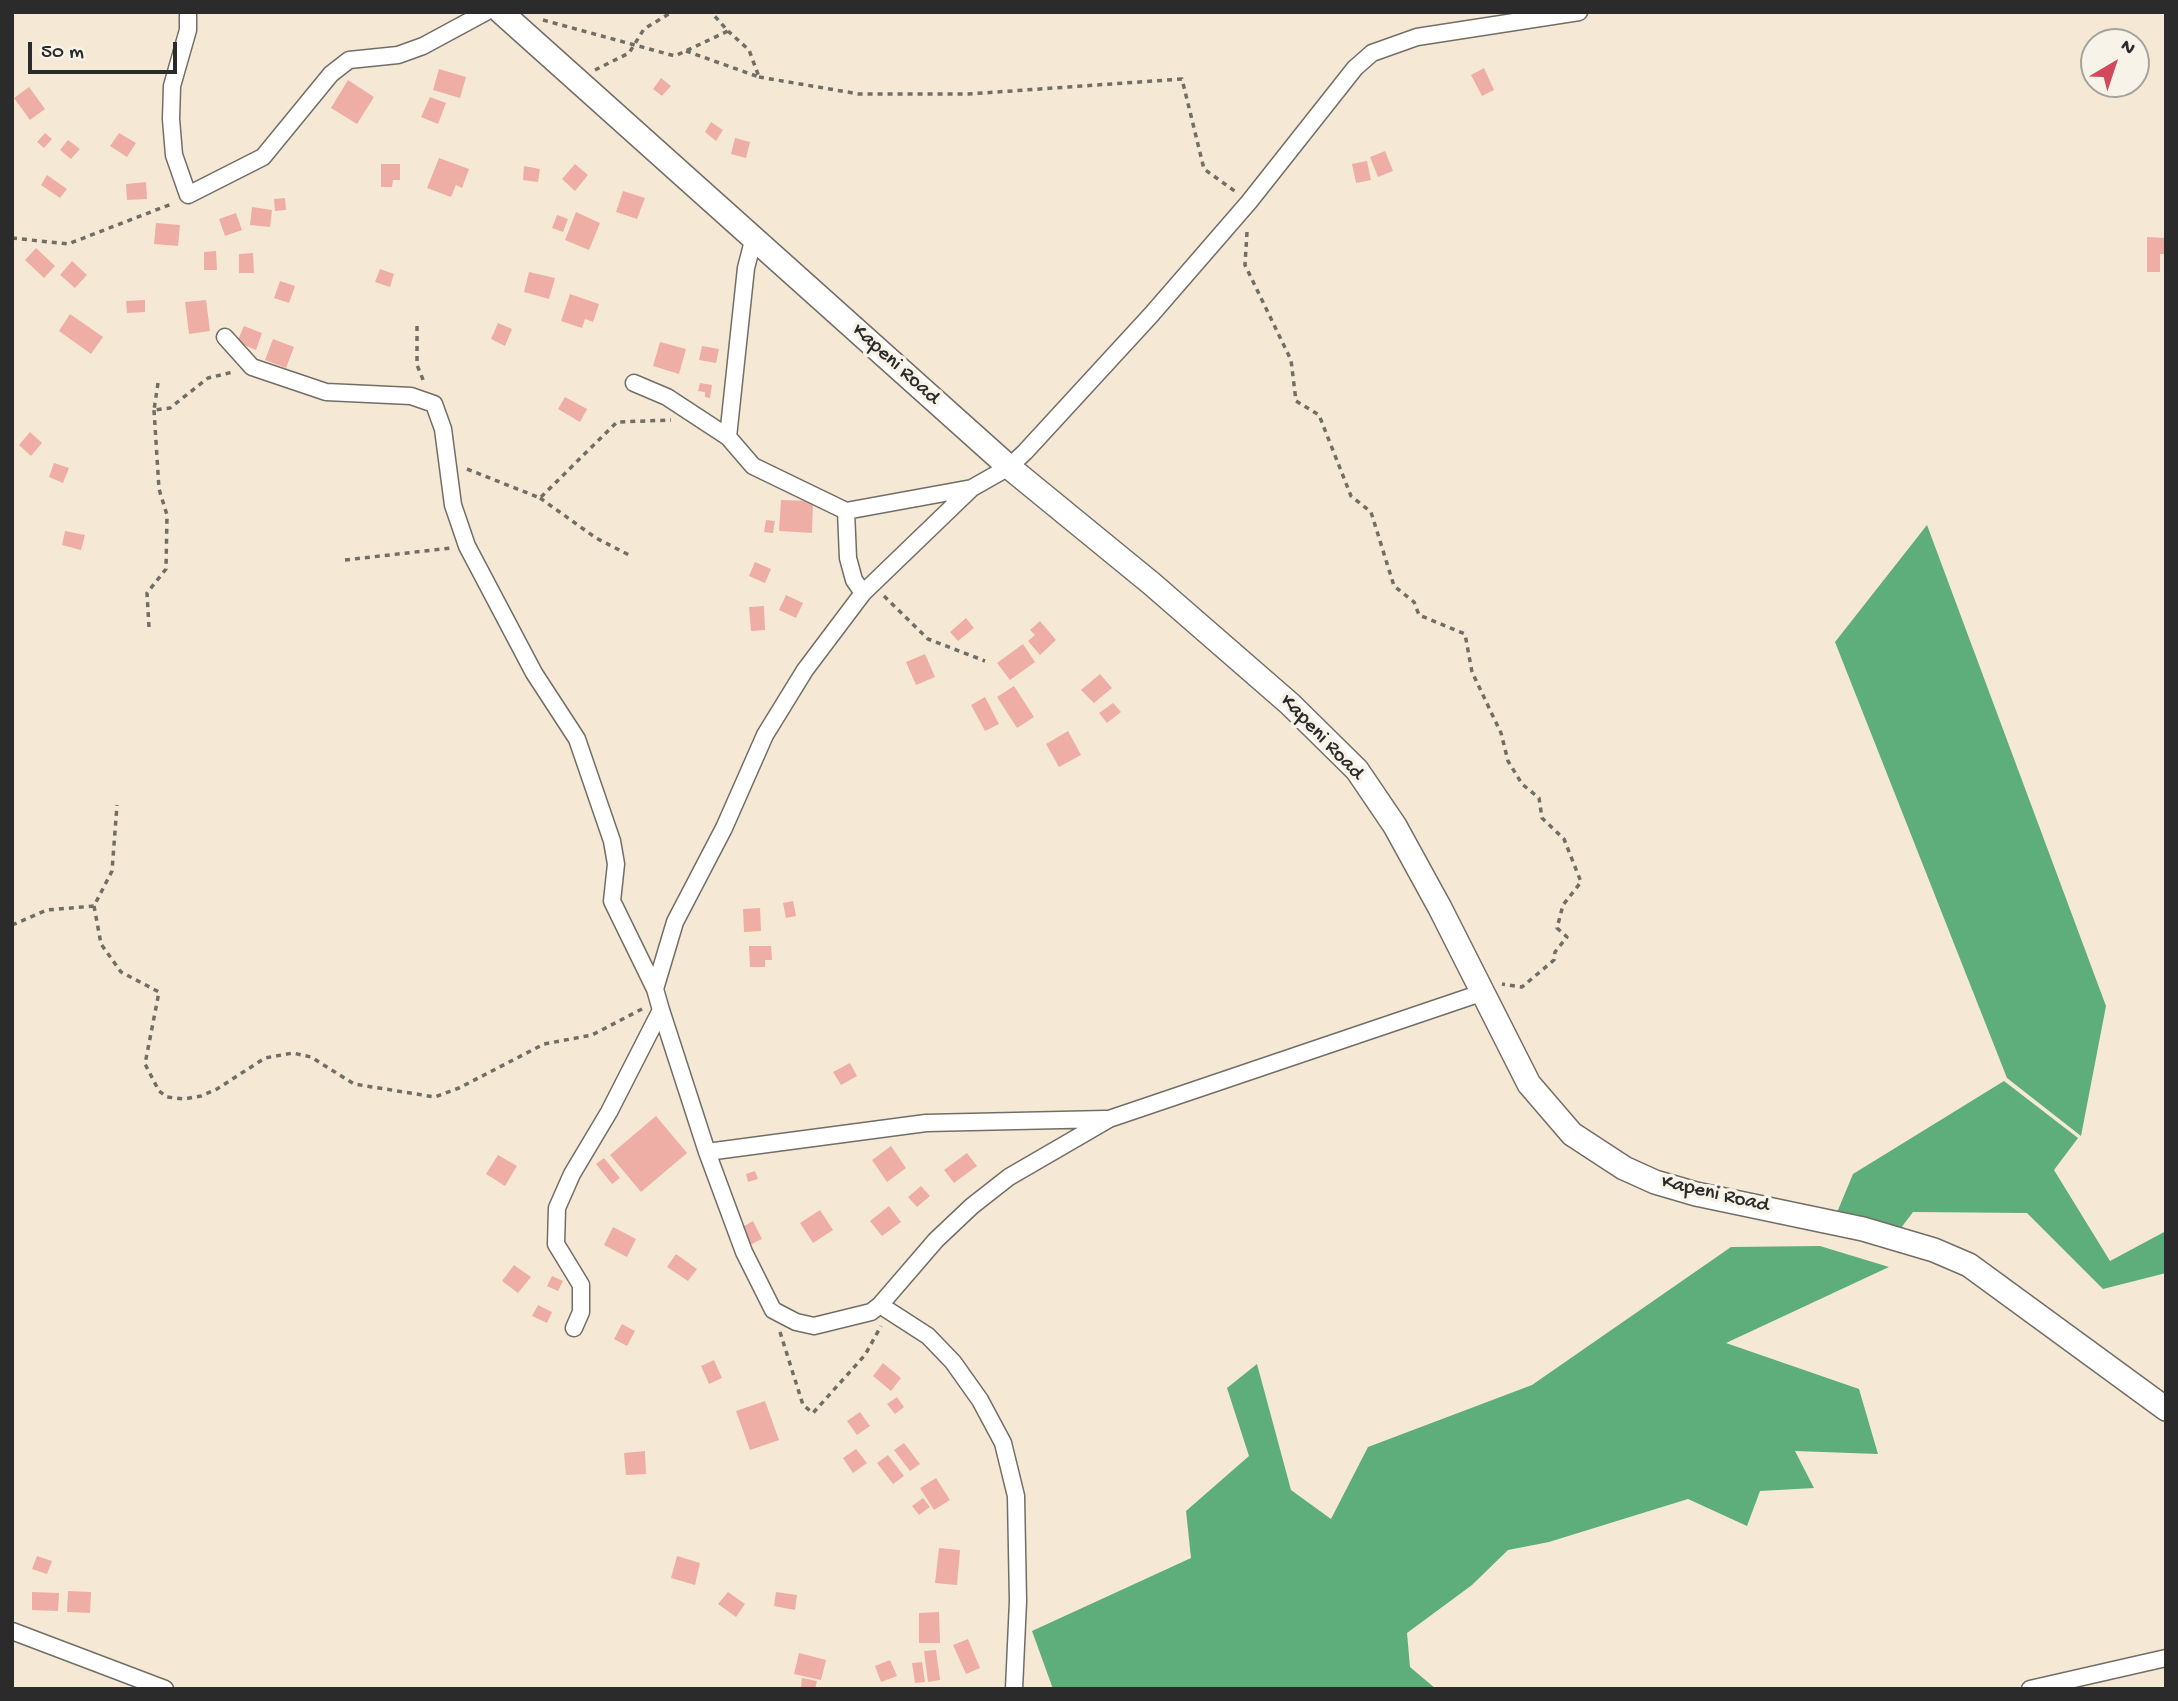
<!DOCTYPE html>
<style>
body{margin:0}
#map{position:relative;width:2178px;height:1701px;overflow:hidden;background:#f5e9d5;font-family:"Gochi Hand",sans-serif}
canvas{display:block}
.frame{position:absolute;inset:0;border:14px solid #2b2b2b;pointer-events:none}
.north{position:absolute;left:2080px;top:28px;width:70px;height:70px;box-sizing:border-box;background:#f7f3e8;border:2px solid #a5a39c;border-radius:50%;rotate:39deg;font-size:19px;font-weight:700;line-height:28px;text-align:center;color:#2b2b2b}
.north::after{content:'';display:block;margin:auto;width:24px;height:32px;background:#d1495b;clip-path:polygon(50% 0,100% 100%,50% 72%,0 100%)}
.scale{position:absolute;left:28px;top:42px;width:149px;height:32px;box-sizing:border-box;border:4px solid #2b2b2b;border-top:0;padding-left:9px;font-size:21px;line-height:24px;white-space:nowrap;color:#2b2b2b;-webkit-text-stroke:5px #f7f3e8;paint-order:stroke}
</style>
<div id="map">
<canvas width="2178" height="1701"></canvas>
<div class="frame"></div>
<div class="north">N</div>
<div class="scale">50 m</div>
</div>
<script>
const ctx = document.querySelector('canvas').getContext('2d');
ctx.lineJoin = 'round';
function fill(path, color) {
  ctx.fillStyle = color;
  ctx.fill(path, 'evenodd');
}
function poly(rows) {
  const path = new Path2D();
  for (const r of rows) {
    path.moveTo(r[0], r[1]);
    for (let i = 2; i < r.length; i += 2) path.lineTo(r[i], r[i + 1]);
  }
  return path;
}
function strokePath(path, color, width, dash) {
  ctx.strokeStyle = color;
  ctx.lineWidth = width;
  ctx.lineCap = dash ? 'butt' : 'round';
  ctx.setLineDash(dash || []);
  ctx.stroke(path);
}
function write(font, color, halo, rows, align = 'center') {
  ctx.font = font + ' "Gochi Hand",sans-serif';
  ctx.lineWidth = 7;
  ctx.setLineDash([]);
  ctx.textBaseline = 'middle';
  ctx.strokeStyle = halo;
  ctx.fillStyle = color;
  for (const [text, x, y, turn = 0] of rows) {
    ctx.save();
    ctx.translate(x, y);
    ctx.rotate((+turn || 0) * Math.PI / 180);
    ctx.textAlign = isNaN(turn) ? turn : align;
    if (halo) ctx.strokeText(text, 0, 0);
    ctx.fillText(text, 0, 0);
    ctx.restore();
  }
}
fill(poly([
 [1927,525,2106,1006,2081,1136,2007,1078,1835,642],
 [2004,1081,2078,1138,2054,1170,2110,1261,2166,1231,2166,1273,2103,1289,2027,1213,1913,1212,1889,1244,1833,1222,1853,1174],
 [1820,1246,1889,1267,1726,1343,1859,1389,1878,1454,1795,1451,1814,1488,1760,1491,1747,1526,1688,1499,1549,1542,1508,1550,1472,1585,1407,1633,1410,1667,1436,1689,1053,1689,1032,1631,1191,1558,1186,1511,1249,1456,1227,1388,1257,1364,1291,1490,1331,1519,1368,1447,1532,1385,1731,1247]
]), '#5dae7a');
fill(poly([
 [1484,68,1494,90,1482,96,1471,75],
 [439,69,466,77,460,98,433,90],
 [661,78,671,86,662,96,653,89],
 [348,80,374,97,357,124,331,108],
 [29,87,45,109,30,120,14,98],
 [430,97,446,103,438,124,421,117],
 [711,122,723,130,716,141,705,132],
 [45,133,52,139,44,148,37,142],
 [119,133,136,143,127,157,110,146],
 [735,138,750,142,746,158,731,154],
 [68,140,80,149,71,159,60,150],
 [1385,151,1393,171,1378,177,1370,157],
 [439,158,469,169,462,188,456,185,451,197,427,188],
 [1367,161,1371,180,1356,183,1352,164],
 [381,164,400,164,400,180,393,180,392,187,381,187],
 [575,164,588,175,575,191,562,179],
 [524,166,540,169,538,182,523,180],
 [47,175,67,189,60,198,41,185],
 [146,182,147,199,127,200,126,184],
 [623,191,645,198,637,219,616,212],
 [285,198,286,210,275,211,274,199],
 [252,207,272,210,270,227,250,225],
 [576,212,600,223,589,250,565,240],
 [236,213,242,230,225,236,219,219],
 [557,215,568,219,563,232,552,228],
 [156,223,180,225,178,246,154,244],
 [2147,237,2166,238,2166,254,2160,254,2160,272,2147,272],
 [36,248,55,266,44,278,25,260],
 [216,251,217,270,204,270,204,252],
 [253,253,254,273,239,273,239,254],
 [72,261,87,275,75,288,60,275],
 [380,269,394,274,390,287,375,282],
 [529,272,555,278,549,299,524,292],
 [280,281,295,286,289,303,274,298],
 [570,294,599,304,593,322,585,319,582,328,561,321],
 [145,300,145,312,127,313,126,301],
 [206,300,210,331,189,334,185,302],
 [70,314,103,337,91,354,59,331],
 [498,323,512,329,505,346,491,339],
 [244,326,262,333,256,350,237,342],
 [273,339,294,347,286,368,265,360],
 [660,342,686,349,679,374,653,366],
 [702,346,719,349,716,363,699,360],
 [700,383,712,385,710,398,705,397,705,392,698,391],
 [565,397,587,409,580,422,558,409],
 [30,432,42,443,31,456,19,445],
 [54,463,69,468,63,483,49,477],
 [781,500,813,501,812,533,779,531],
 [766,520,775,521,773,533,764,532],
 [65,531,85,535,81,550,62,545],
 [755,562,771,569,765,583,749,576],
 [786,595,803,603,796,618,779,610],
 [764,606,765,630,751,631,749,607],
 [966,618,974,628,958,641,950,632],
 [1040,621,1056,640,1040,655,1028,641,1035,635,1030,630],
 [1023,644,1035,662,1010,680,997,663],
 [925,654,935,677,916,685,906,662],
 [1100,674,1112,688,1094,703,1081,690],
 [1014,686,1034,717,1017,728,997,697],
 [985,697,999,724,985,731,971,705],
 [1113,703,1121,712,1107,723,1099,713],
 [1068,731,1081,755,1059,767,1046,744],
 [793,901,796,916,786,918,783,903],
 [760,908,761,931,744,932,743,909],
 [749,946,771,946,772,960,765,960,765,967,750,967],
 [850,1063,857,1076,841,1085,833,1072],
 [656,1116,687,1153,641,1192,610,1155],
 [891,1146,906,1168,887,1182,872,1160],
 [967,1153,977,1166,954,1183,944,1170],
 [498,1155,517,1166,505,1186,486,1174],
 [604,1158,620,1178,612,1184,596,1164],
 [755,1171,758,1179,748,1182,746,1174],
 [921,1186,930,1196,917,1207,908,1197],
 [889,1206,901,1222,882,1236,870,1221],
 [820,1210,833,1230,813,1243,800,1223],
 [753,1221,762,1239,748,1246,739,1229],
 [613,1227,636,1239,627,1257,604,1245],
 [676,1254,697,1269,688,1281,667,1267],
 [514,1265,531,1277,518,1293,502,1281],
 [552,1276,563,1281,558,1291,547,1286],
 [538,1305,552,1312,547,1323,532,1316],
 [622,1324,635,1331,627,1346,614,1339],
 [714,1360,722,1378,709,1384,701,1366],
 [883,1363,901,1378,891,1391,873,1376],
 [897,1397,904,1407,895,1414,887,1404],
 [765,1401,779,1440,750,1450,736,1411],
 [860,1412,870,1426,857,1435,847,1421],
 [904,1443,920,1464,910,1471,894,1450],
 [856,1449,867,1463,853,1473,843,1458],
 [645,1451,646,1474,626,1475,624,1453],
 [888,1455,904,1476,893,1484,877,1463],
 [936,1478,950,1500,934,1510,920,1488],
 [923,1498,930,1507,919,1515,912,1506],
 [939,1548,960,1550,957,1585,935,1583],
 [37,1556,52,1561,47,1574,32,1569],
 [677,1556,700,1563,695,1585,671,1578],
 [68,1591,91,1592,90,1613,67,1612],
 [32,1592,59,1593,58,1611,32,1610],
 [728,1592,745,1604,736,1617,718,1604],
 [776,1592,797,1595,795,1610,774,1606],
 [939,1612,940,1643,919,1643,919,1613],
 [968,1639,980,1668,966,1674,953,1645],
 [936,1650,940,1680,928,1682,924,1651],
 [799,1653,826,1660,821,1680,794,1674],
 [890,1660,897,1676,881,1682,875,1666],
 [922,1662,925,1682,915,1683,912,1663],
 [802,1678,817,1681,815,1689,801,1687]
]), '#eeaea6');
const minor = poly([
 [188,12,188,30,172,86,171,119,174,155,188,195,263,157,331,74,349,60,398,55,423,46,486,12],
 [225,337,252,367,326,392,411,396,434,404,443,429,453,505,467,546,534,673,577,739,612,841,616,864,612,901,655,989],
 [634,383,667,397,728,437,753,466,846,511,972,488],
 [728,437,746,268,754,237],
 [846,511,848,558,854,580,863,593],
 [661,1010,707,1152,926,1123,1106,1119],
 [707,1152,744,1252,773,1310,796,1322,814,1326,871,1312,880,1305],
 [574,1328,581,1312,581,1285,556,1244,557,1208,572,1174,609,1112,661,1010,655,989,675,922,724,828,765,735,805,670,863,593,972,488,1009,467,1025,452,1151,315,1249,202,1355,68,1372,53,1417,37,1579,12],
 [12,1631,165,1689],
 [1014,1689,1018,1601,1016,1496,1003,1443,980,1400,953,1362,928,1336,880,1305,936,1240,972,1206,1009,1177,1109,1119,1481,993],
 [2030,1689,2166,1658]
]);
const secondary = poly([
 [501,12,1009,467,1152,584,1290,704,1357,770,1395,826,1440,908,1529,1084,1572,1134,1624,1168,1655,1182,1696,1194,1863,1229,1934,1250,1969,1265,2166,1409]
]);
strokePath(minor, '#726e66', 19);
strokePath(secondary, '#726e66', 26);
strokePath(poly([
 [543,20,675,56,728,31,711,12],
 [686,51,759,77,749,50,728,31],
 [595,70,629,53,644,29,672,12],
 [759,77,859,94,968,94,1182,79,1204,169,1236,192],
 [1247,232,1245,265,1291,360,1296,401,1319,415,1351,496,1371,512,1394,586,1414,602,1419,615,1465,634,1472,672,1501,733,1508,761,1522,784,1539,798,1542,818,1564,839,1581,882,1563,905,1557,928,1567,937,1555,952,1554,960,1522,987,1502,984],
 [12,238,68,244,174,203],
 [417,326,417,365,424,382],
 [158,383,154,410,170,408,208,378,233,372],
 [467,469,540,498,617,422,671,420],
 [540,498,596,538,631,556],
 [345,560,451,548],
 [884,596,928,639,985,661],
 [149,627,147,593,166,569,167,515,159,489,154,410],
 [94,906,101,944,121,972,159,992,145,1064,159,1091,167,1097,184,1099,201,1096,217,1089,265,1058,293,1053,311,1057,354,1084,435,1097,459,1088,544,1044,592,1035,642,1009],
 [12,925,47,910,94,906,112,871,117,805],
 [780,1332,803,1405,813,1413,865,1355,881,1326]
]), '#726e66', 3.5, [5, 5]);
strokePath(minor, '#fff', 16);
strokePath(secondary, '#fff', 23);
write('21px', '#2b2b2b', '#f7f3e8', [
 ["Kapeni Road",895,365,42],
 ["Kapeni Road",1321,738,46],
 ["Kapeni Road",1715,1195,13]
]);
</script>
